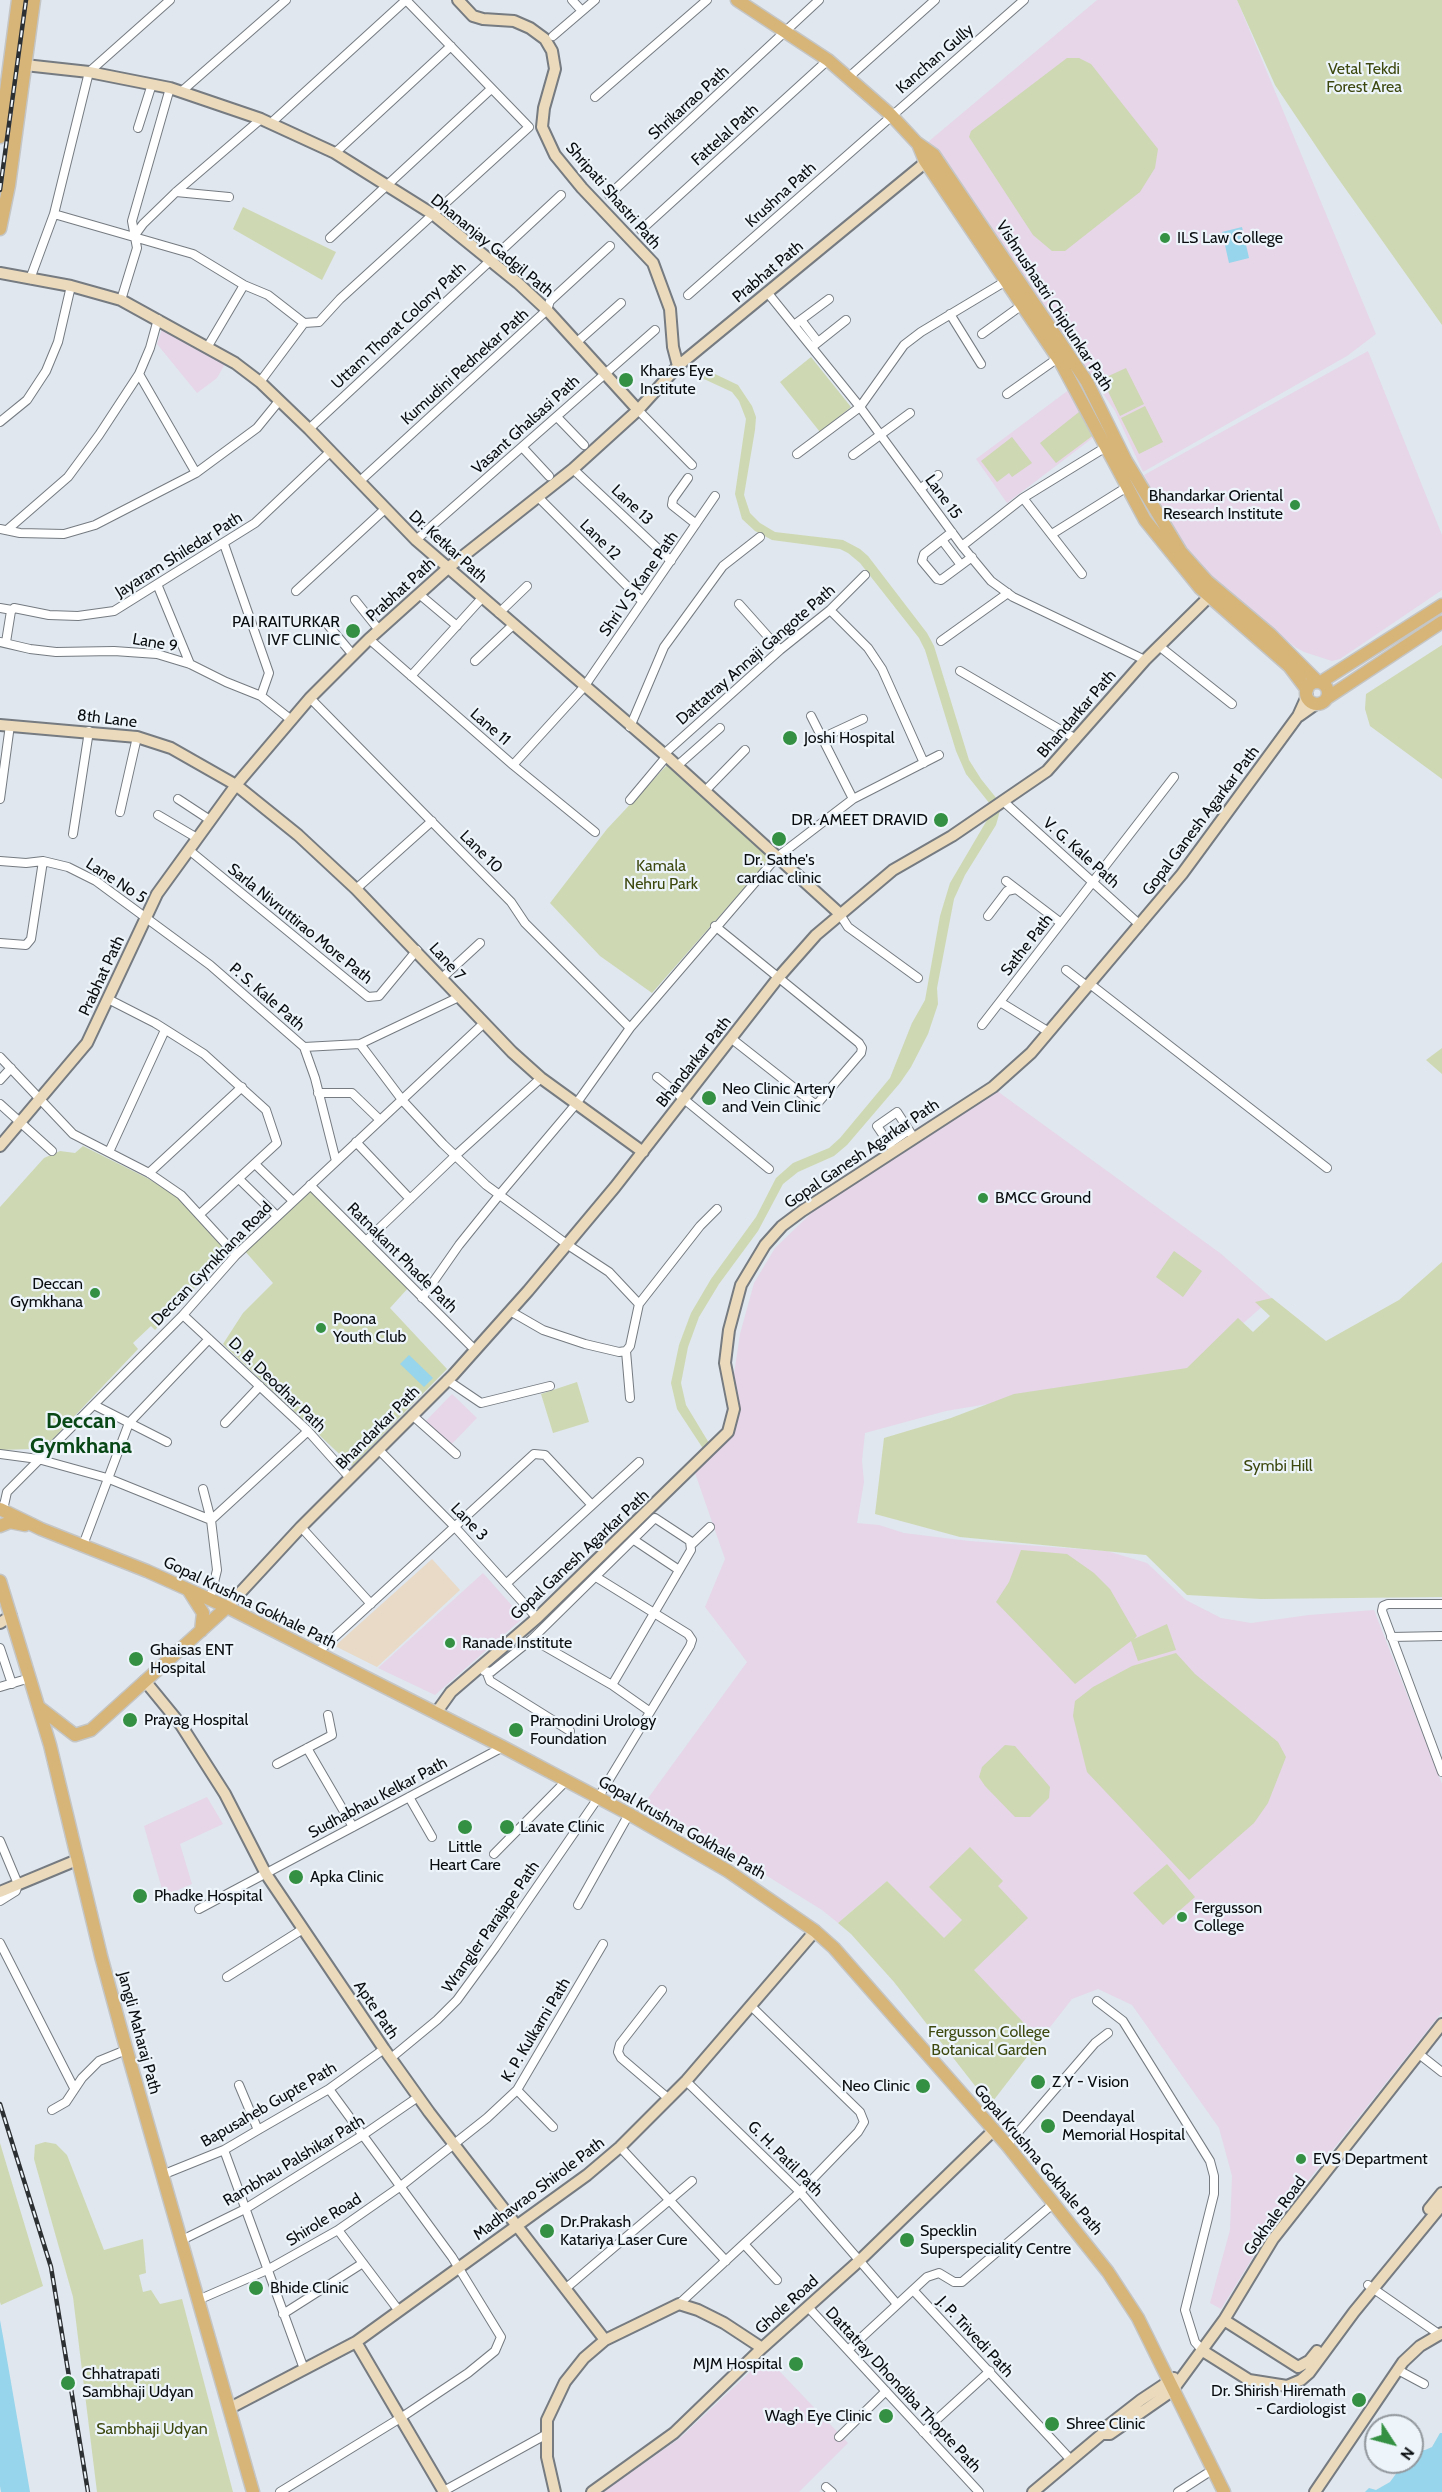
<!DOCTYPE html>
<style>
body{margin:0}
#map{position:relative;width:1442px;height:2492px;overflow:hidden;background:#e0e7ee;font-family:Cabin,sans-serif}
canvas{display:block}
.north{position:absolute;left:1364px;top:2414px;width:60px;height:60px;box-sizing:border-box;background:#edf5fb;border:2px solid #92989d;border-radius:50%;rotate:126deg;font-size:16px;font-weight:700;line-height:24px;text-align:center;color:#0a0d0f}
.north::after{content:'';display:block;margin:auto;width:21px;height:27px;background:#349143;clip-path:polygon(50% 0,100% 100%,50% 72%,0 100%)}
</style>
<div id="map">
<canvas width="1442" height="2492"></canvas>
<div class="north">N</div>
</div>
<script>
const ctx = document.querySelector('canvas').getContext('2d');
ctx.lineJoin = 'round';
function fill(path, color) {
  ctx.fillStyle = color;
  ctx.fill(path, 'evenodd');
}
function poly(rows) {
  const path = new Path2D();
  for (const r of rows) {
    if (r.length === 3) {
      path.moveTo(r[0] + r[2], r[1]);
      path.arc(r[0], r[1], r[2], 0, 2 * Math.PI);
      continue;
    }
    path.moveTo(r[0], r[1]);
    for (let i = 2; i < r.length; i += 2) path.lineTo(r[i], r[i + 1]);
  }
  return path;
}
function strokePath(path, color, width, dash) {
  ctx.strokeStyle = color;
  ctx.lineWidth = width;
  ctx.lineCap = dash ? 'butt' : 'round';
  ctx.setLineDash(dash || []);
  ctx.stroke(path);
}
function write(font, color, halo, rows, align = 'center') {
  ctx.font = font + ' Cabin,sans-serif';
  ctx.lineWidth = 4.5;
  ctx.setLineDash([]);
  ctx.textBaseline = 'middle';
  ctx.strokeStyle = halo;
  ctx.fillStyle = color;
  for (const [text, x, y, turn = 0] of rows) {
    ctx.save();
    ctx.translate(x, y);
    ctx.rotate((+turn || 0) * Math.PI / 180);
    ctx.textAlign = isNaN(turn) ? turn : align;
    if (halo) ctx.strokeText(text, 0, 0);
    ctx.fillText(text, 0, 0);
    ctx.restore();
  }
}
fill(poly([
 [432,1559,460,1590,377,1667,335,1646]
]), '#e8dac7');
fill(poly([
 [1097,0,1237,0,1376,334,1347,356,1143,472,1115,411,928,142],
 [162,329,226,362,217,378,197,393,157,344],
 [1368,351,1442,535,1442,590,1340,659,1332,661,1304,652,1295,647,1215,582,1176,537,1144,475],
 [1074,386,1098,434,1007,503,976,459],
 [993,1088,1220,1253,1272,1298,1190,1370,946,1411,865,1433,862,1461,864,1482,857,1523,879,1525,904,1533,969,1541,1107,1551,1147,1563,1186,1600,1221,1618,1251,1623,1309,1615,1374,1610,1442,1784,1442,2012,1296,2196,1255,2254,1221,2309,1210,2303,1230,2230,1232,2176,1219,2128,1132,2005,1098,1989,1072,1999,1040,2040,887,1881,838,1923,822,1910,646,1801,747,1662,705,1607,725,1559,695,1473,726,1440,734,1420,737,1396,734,1374,740,1334,754,1283,775,1248,828,1197],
 [452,1394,477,1418,445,1451,420,1427],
 [483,1573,523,1618,435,1695,378,1668],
 [207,1797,223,1824,180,1844,192,1884,164,1896,144,1826],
 [766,2357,848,2443,799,2492,603,2492,680,2438]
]), '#e6d6e8');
fill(poly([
 [1237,0,1442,0,1442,325,1330,167,1275,85],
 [1067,58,1079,58,1091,64,1158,149,1155,168,1140,192,1065,251,1052,251,1033,235,969,137,971,131],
 [243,207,336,252,322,280,233,229],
 [811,357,851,407,820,432,780,382],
 [696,365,738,385,752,406,756,417,755,430,744,495,750,513,760,523,775,532,843,540,860,549,868,556,927,633,934,646,969,760,981,779,997,799,990,804,966,774,956,751,925,650,919,638,860,563,848,553,840,549,772,540,755,531,742,519,735,494,746,419,739,401,732,392,691,373],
 [1126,368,1144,404,1120,416,1102,379],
 [1145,406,1163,442,1139,454,1121,418],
 [1079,412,1095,434,1056,463,1040,443],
 [1012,437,1032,463,1012,477,1009,473,997,482,981,461],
 [1442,645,1442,779,1370,726,1365,709,1366,694],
 [668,764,773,855,652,993,600,956,550,903,607,829],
 [1001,807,996,825,965,875,954,899,937,988,938,1004,928,1034,911,1067,900,1083,847,1145,834,1156,798,1172,783,1184,758,1231,719,1284,699,1317,688,1347,681,1383,686,1405,709,1443,704,1450,677,1409,671,1383,679,1345,691,1313,711,1279,756,1217,776,1178,793,1163,829,1148,840,1138,890,1078,912,1023,925,1000,940,916,950,883,990,815],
 [1442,1048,1442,1074,1426,1060],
 [83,1146,147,1178,177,1196,221,1243,225,1252,224,1257,155,1330,151,1326,133,1343,138,1349,51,1441,30,1449,0,1450,0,1207,44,1158,60,1151,75,1153],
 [310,1188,409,1287,390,1308,447,1369,352,1466,223,1344,243,1313,273,1283,244,1250],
 [1174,1251,1202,1271,1183,1297,1156,1277],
 [1442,1262,1442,1597,1261,1599,1187,1595,1146,1555,960,1537,875,1514,884,1438,951,1418,1014,1394,1187,1368,1238,1318,1253,1332,1270,1316,1255,1302,1272,1298,1326,1341,1399,1300],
 [577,1382,589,1422,553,1433,541,1394],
 [1021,1550,1067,1554,1094,1573,1110,1589,1137,1636,1134,1639,1167,1624,1176,1650,1138,1661,1131,1641,1075,1684,996,1602,1009,1582],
 [1176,1653,1195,1674,1278,1742,1286,1757,1268,1803,1254,1823,1189,1880,1087,1772,1073,1716,1075,1701,1093,1687,1132,1666],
 [1005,1745,1015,1746,1050,1787,1049,1798,1030,1817,1015,1817,985,1786,979,1777,982,1767],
 [970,1847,1003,1881,998,1886,1028,1918,974,1970,1040,2040,990,2105,894,1982,851,1934,838,1923,887,1881,944,1938,962,1920,929,1887],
 [1167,1864,1195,1897,1163,1925,1133,1893],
 [45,2142,56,2144,67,2155,104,2250,143,2239,146,2273,139,2275,143,2292,151,2290,160,2304,182,2299,233,2492,97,2492,73,2297,34,2159,35,2145],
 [0,2143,43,2286,1,2305,0,2302]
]), '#ced8b3');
fill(poly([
 [1242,227,1249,258,1229,263,1222,232],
 [409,1355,433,1378,424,1387,400,1364],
 [0,2320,4,2342,30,2492,1,2492,0,2486],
 [1440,2433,1442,2433,1442,2492,1365,2492,1369,2488,1376,2490,1390,2482,1398,2471,1398,2462,1412,2462,1412,2451,1425,2450,1432,2447]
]), '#96d5eb');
const street = poly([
 [572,0,582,11],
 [553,36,595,0],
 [849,77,935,0],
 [182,91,286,0],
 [595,97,707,0],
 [271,123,406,0],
 [138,128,152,84],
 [335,153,451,46],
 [176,192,229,197],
 [609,195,819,0],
 [54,214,193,254,244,285,268,295,304,323,319,322,340,299,529,127,406,0],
 [641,230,828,60],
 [135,235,143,224,176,192,261,119],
 [330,238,491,89],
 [30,279,54,214,89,72,170,0],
 [767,292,860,407,962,546,991,581,1013,597,1145,660],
 [688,295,1024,0],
 [121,300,137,248,132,221,170,88],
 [950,314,981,364],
 [801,320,818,342],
 [794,325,829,299],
 [982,334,1022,305],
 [577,342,621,303],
 [208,346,244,285],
 [812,347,846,320],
 [139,374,196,473],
 [260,382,304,323],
 [1007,394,1058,358],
 [638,410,692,465],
 [557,417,584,445],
 [0,422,27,400,46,371,58,342,71,286],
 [309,429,561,195],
 [523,448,549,476],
 [797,454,860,407,904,345,921,332,1006,281],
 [853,455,910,413],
 [573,469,671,561],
 [688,478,673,499,672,505,696,524],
 [360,481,547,310,550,301,610,246],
 [920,489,938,475],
 [539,498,642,601],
 [1023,498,1082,574],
 [0,529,20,533,64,534,95,525,196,473,257,428,279,401],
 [7,530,68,477,99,435,139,374,150,348,158,319],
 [952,532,924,554,922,561,937,579,941,580,972,557],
 [1052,534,1127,487],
 [416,540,655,330],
 [942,540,961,565],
 [224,544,269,673,261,696],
 [962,546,1023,498,1106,447],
 [157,584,190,664],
 [296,591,385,509],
 [419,594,457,626],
 [355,600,379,630],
 [739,604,780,650],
 [0,608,12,610],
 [830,610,868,648,882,669,924,763],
 [499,613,527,586],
 [328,625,353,655],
 [369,639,513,765,595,832],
 [941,641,1008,593],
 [0,642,30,649,56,652,114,651,157,654,190,664,226,682,261,696,290,719],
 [6,642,11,611,14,608,49,615,78,616,114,611,255,523,331,451],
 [1159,646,1232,704],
 [475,661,513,625],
 [960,671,1076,739],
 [411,676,482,598],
 [310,698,511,902,525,923,630,1028],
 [811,716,853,799],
 [630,727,664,647,723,566,760,537],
 [822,738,863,719],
 [664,754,780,650,830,610,865,575],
 [513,765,584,687,715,496],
 [677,766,720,728],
 [705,791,745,750],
 [0,799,10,725],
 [178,799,210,820],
 [630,800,666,757],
 [1003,801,1140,925],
 [120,812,137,737],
 [158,815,197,838],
 [73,834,89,731],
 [189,850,368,997,379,996,417,950],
 [0,861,26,863,43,861,68,867,96,881,210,965,304,1047,315,1078,336,1161],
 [1006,881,1061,923],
 [356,889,432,821],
 [839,913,848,927,918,978],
 [988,916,1007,891,1016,889],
 [715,926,859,1043,862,1048,861,1053,817,1104,812,1102,732,1039],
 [0,943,26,945,31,939,43,861],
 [1066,970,1088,987],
 [442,978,480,943],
 [1090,984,1327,1168],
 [108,999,155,1023,204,1054,266,1110,277,1143,200,1214],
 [1000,1002,1049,1032],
 [982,1025,1174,777],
 [360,1044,403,1101,443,1144,486,1185,568,1245,609,1272,639,1304],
 [304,1047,360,1044,459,997],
 [0,1057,73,1134,149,1173,181,1195,236,1255],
 [657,1077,769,1169],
 [0,1080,11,1068],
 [318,1093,352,1093,380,1120],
 [0,1104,52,1151],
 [356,1142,410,1199],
 [889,1144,909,1130],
 [894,1151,877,1126,897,1112,914,1138],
 [109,1152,165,1030],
 [255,1164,293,1201],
 [149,1173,242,1087],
 [239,1179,277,1216],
 [310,1185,475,1350],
 [366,1241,455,1156,541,1078],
 [422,1298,459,1245,500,1194,576,1104,630,1028,776,858,853,799,939,755],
 [510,1311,543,1330,585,1344,619,1352,626,1351],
 [183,1315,308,1431,350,1478],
 [447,1380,481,1403,550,1386],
 [630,1398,626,1351,630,1346,639,1304,700,1226,717,1209],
 [94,1405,167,1442],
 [412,1415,456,1454],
 [225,1423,260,1386],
 [378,1449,454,1526,537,1618],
 [0,1454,38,1459,107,1478,211,1520],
 [203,1489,211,1520,217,1570,210,1599],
 [3,1510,7,1492,183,1315,236,1255,483,1024],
 [211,1520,308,1431],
 [301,1527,371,1604],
 [634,1540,679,1570],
 [83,1545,129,1423,209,1339],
 [691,1545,710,1527],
 [507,1583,639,1462],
 [1442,1604,1388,1604,1383,1606,1382,1611,1442,1772],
 [1391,1637,1442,1636],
 [532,1639,612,1685,649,1711],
 [0,1648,12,1684],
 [317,1653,534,1454,545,1455,591,1504],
 [480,1666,484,1671,491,1672,532,1639,655,1518,690,1541,691,1550,612,1685],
 [487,1673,490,1681,570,1731],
 [0,1687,30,1678],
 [307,1748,353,1827],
 [277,1764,332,1735,328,1715],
 [409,1797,432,1837],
 [0,1841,18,1884,16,1891,0,1901],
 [494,1854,566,1781],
 [578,1905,629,1814],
 [199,1909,503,1747],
 [0,1943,74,2088],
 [227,1977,303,1929],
 [662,1990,620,2044,618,2052,621,2058,669,2099],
 [1097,2001,1123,2021,1210,2161,1214,2176,1214,2194,1185,2310,1195,2342,1203,2351],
 [1419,2054,1442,2072],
 [391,2058,437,2020,457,2000,495,1948,598,1798,690,1646,692,1640,688,1634,596,1577],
 [686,2081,800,2192,897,2304],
 [239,2085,258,2130],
 [517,2090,553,2127],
 [52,2110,66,2102,82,2078,99,2061,126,2050],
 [1007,2145,1095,2043,1108,2033],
 [620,2147,726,2261],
 [224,2150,304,2369],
 [162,2175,224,2150,258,2130,329,2089,384,2049],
 [338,2230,399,2311],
 [180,2241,245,2209,363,2135,418,2097],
 [744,2244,777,2280],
 [1368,2285,1440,2335],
 [565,2289,692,2181],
 [913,2290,1071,2460],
 [198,2300,267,2270,338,2230,401,2186,487,2118,517,2090,603,1944],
 [679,2304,800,2192,858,2132,864,2122,860,2112,751,2006],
 [808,2307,979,2492],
 [283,2314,363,2263],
 [848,2350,927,2277,939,2273,954,2282,962,2282,1054,2203],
 [1398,2370,1424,2384],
 [923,2432,990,2371],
 [839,2437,886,2391],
 [826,2487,832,2492],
 [280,2492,402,2417,468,2373,495,2351,501,2337,452,2257,329,2089],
 [442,2492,547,2434],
 [1178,2492,1206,2474]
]);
const secondary = poly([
 [458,0,473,16,483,19,514,21,530,28,545,39,552,51,555,69,544,108,542,127,555,155,582,188,653,263,670,309,673,347,678,366],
 [25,65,89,72,170,88,261,119,335,153,434,215,518,283,547,310,638,410],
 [0,273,71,286,121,300,235,363,260,382,309,429,416,540,664,754,839,913],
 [1299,716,1316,704],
 [0,725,137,737,171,748,236,785,298,835,356,889,512,1052,541,1078,643,1152],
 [0,1146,87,1043,157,894,236,785,310,698,369,639,448,568,573,469,638,410,678,366,932,157],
 [227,1607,301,1527,453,1375,528,1291,615,1187,778,978,816,935,893,870,952,836,1047,771,1145,660,1215,591],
 [0,1623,11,1616],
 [145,1681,181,1725,225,1794,266,1874,384,2049,429,2112,605,2340],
 [436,1713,451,1692,537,1618,728,1432,734,1409,725,1363,729,1330,741,1285,765,1245,782,1226,802,1211,993,1087,1031,1053,1182,874,1298,716,1307,696],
 [0,1892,77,1860],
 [1429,2209,1442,2193],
 [1224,2320,1298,2367,1309,2361,1317,2351],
 [356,2342,444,2492],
 [1203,2351,1249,2380,1287,2386,1301,2380,1309,2373,1354,2312,1442,2205],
 [230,2408,356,2342,587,2175,620,2147,686,2081,815,1931],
 [1102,2434,1110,2434,1172,2391,1224,2320,1273,2239,1442,2024],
 [555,2492,547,2457,547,2420,565,2382,584,2358,605,2340,679,2304,698,2310,724,2323,762,2348],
 [592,2492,674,2433,762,2348,859,2261,994,2130],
 [1033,2492,1102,2434,1105,2428,1141,2400,1174,2378],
 [1315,2492,1403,2362,1420,2346,1442,2333]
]);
const primary = poly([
 [737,0,828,60,891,115,917,143,934,155,1087,382,1126,461,1181,552,1207,581,1270,634,1318,682],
 [0,137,18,0],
 [918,144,925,161,1061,363,1145,520,1200,588,1289,666,1307,690],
 [0,229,9,185,34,0],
 [1317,693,11],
 [1321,682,1442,605],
 [1327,698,1442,622],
 [0,1509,41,1529,147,1571,227,1607,503,1747,629,1814,728,1871,815,1931,834,1948,1007,2145,1108,2272,1138,2318,1224,2492],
 [0,1526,10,1522,25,1525],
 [0,1581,50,1745,101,1956,123,2037,253,2492],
 [189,1591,203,1613,201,1631],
 [40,1708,75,1735,91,1730,227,1607]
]);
strokePath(street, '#757b81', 10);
strokePath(secondary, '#757b81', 14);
strokePath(primary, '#c4c5c5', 15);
strokePath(street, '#fff', 8);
strokePath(secondary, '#ebdabb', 10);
strokePath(primary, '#d7b477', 12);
const rail = poly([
 [0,190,26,0],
 [0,2104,51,2267,88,2492]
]);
strokePath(rail, '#2d3033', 4.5);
strokePath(rail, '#edf5fb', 2, [7]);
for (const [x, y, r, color] of [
 [1165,238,6,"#349143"],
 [626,380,8,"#349143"],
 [1295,505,6,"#349143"],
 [353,631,8,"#349143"],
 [790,738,8,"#349143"],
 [941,820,8,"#349143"],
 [779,839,8,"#349143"],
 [709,1098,8,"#349143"],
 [983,1198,6,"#349143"],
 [95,1293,6,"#349143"],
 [321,1328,6,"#349143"],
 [450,1643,6,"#349143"],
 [136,1659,8,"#349143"],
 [130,1720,8,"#349143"],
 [516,1730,8,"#349143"],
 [465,1827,8,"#349143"],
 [507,1827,8,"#349143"],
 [296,1877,8,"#349143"],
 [140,1896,8,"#349143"],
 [1182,1917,6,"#349143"],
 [1038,2082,8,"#349143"],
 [923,2086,8,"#349143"],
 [1048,2126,8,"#349143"],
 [1301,2159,6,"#349143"],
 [547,2231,8,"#349143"],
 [907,2240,8,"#349143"],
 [256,2288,8,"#349143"],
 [796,2364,8,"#349143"],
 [68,2383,8,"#349143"],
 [1359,2400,8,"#349143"],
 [886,2416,8,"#349143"],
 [1052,2424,8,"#349143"]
]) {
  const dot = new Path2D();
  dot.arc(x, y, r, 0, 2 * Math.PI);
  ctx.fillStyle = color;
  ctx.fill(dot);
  strokePath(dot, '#edf5fb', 2);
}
write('16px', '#0a0d0f', '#edf5fb', [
 ["Kanchan Gully",935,59,-41],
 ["Shrikarrao Path",689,103,-42],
 ["Fattelal Path",725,135,-42],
 ["Krushna Path",781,195,-42],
 ["Shripati Shastri Path",613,196,49],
 ["Dhananjay Gadgil Path",492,246,39],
 ["Prabhat Path",768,272,-40],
 ["Vishnushastri Chiplunkar Path",1054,306,57],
 ["Uttam Thorat Colony Path",399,326,-43],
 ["Kumudini Pednekar Path",465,367,-42],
 ["Vasant Ghalsasi Path",526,425,-42],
 ["Lane 15",943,497,54],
 ["Lane 13",632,505,43],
 ["Lane 12",600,540,45],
 ["Dr. Ketkar Path",448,547,42],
 ["Jayaram Shiledar Path",179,555,-32],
 ["Shri V S Kane Path",639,584,-55],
 ["Prabhat Path",401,590,-42],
 ["Lane 9",155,643,10],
 ["Dattatray Annaji Gangote Path",756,655,-41],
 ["Bhandarkar Path",1077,714,-49],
 ["8th Lane",107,719,7],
 ["Lane 11",490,727,41],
 ["Gopal Ganesh Agarkar Path",1201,821,-53],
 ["Lane 10",481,852,45],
 ["V. G. Kale Path",1081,853,42],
 ["Lane No 5",116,881,33],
 ["Sarla Nivruttirao More Path",300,924,39],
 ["Sathe Path",1027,945,-52],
 ["Lane 7",447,962,48],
 ["Prabhat Path",102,976,-65],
 ["P. S. Kale Path",267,997,41],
 ["Bhandarkar Path",694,1062,-52],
 ["Gopal Ganesh Agarkar Path",862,1154,-34],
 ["Ratnakant Phade Path",402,1258,45],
 ["Deccan Gymkhana Road",212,1264,-46],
 ["D. B. Deodhar Path",277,1385,44],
 ["Bhandarkar Path",378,1428,-45],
 ["Lane 3",469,1522,46],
 ["Gopal Ganesh Agarkar Path",580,1555,-43],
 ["Gopal Krushna Gokhale Path",250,1603,26],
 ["Sudhabhau Kelkar Path",378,1798,-28],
 ["Gopal Krushna Gokhale Path",682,1828,30],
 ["Wrangler Parajape Path",491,1927,-55],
 ["Apte Path",376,2010,56],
 ["K. P. Kulkarni Path",536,2030,-59],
 ["Jangli Maharaj Path",139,2033,75],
 ["Bapusaheb Gupte Path",269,2105,-30],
 ["G. H. Patil Path",785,2159,45],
 ["Gopal Krushna Gokhale Path",1038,2160,50],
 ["Rambhau Palshikar Path",294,2161,-31],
 ["Madhavrao Shirole Path",539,2189,-37],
 ["Gokhale Road",1275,2216,-54],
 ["Shirole Road",324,2220,-32],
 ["Ghole Road",787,2305,-42],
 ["J. P. Trivedi Path",975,2337,47],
 ["Dattatray Dhondiba Thopte Path",903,2390,47]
]);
write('16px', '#3d480e', '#edf5fb', [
 ["Vetal Tekdi",1364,69],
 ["Forest Area",1364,87],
 ["Kamala",661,866],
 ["Nehru Park",661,884],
 ["Symbi Hill",1278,1466],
 ["Fergusson College",989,2032],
 ["Botanical Garden",989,2050],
 ["Sambhaji Udyan",152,2429]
]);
write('16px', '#0a0d0f', '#edf5fb', [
 ["ILS Law College",1177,238],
 ["Khares Eye",640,371],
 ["Institute",640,389],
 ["Bhandarkar Oriental",1283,496,"right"],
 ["Research Institute",1283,514,"right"],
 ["PAI RAITURKAR",340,622,"right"],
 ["IVF CLINIC",340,640,"right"],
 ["Joshi Hospital",804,738],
 ["DR. AMEET DRAVID",928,820,"right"],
 ["Dr. Sathe's",779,860,"center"],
 ["cardiac clinic",779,878,"center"],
 ["Neo Clinic Artery",722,1089],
 ["and Vein Clinic",722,1107],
 ["BMCC Ground",995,1198],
 ["Deccan",83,1284,"right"],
 ["Gymkhana",83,1302,"right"],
 ["Poona",333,1319],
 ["Youth Club",333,1337],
 ["Ranade Institute",462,1643],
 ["Ghaisas ENT",150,1650],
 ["Hospital",150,1668],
 ["Prayag Hospital",144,1720],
 ["Pramodini Urology",530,1721],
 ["Foundation",530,1739],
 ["Lavate Clinic",520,1827],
 ["Little",465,1847,"center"],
 ["Heart Care",465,1865,"center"],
 ["Apka Clinic",310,1877],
 ["Phadke Hospital",154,1896],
 ["Fergusson",1194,1908],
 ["College",1194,1926],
 ["Z Y - Vision",1052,2082],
 ["Neo Clinic",910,2086,"right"],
 ["Deendayal",1062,2117],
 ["Memorial Hospital",1062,2135],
 ["EVS Department",1313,2159],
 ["Dr.Prakash",560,2222],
 ["Katariya Laser Cure",560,2240],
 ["Specklin",920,2231],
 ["Superspeciality Centre",920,2249],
 ["Bhide Clinic",270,2288],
 ["MJM Hospital",782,2364,"right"],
 ["Chhatrapati",82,2374],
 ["Sambhaji Udyan",82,2392],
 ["Dr. Shirish Hiremath",1346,2391,"right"],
 ["- Cardiologist",1346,2409,"right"],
 ["Wagh Eye Clinic",872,2416,"right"],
 ["Shree Clinic",1066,2424]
], 'left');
write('bold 22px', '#084817', '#edf5fb', [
 ["Deccan",81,1422],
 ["Gymkhana",81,1447]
]);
</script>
